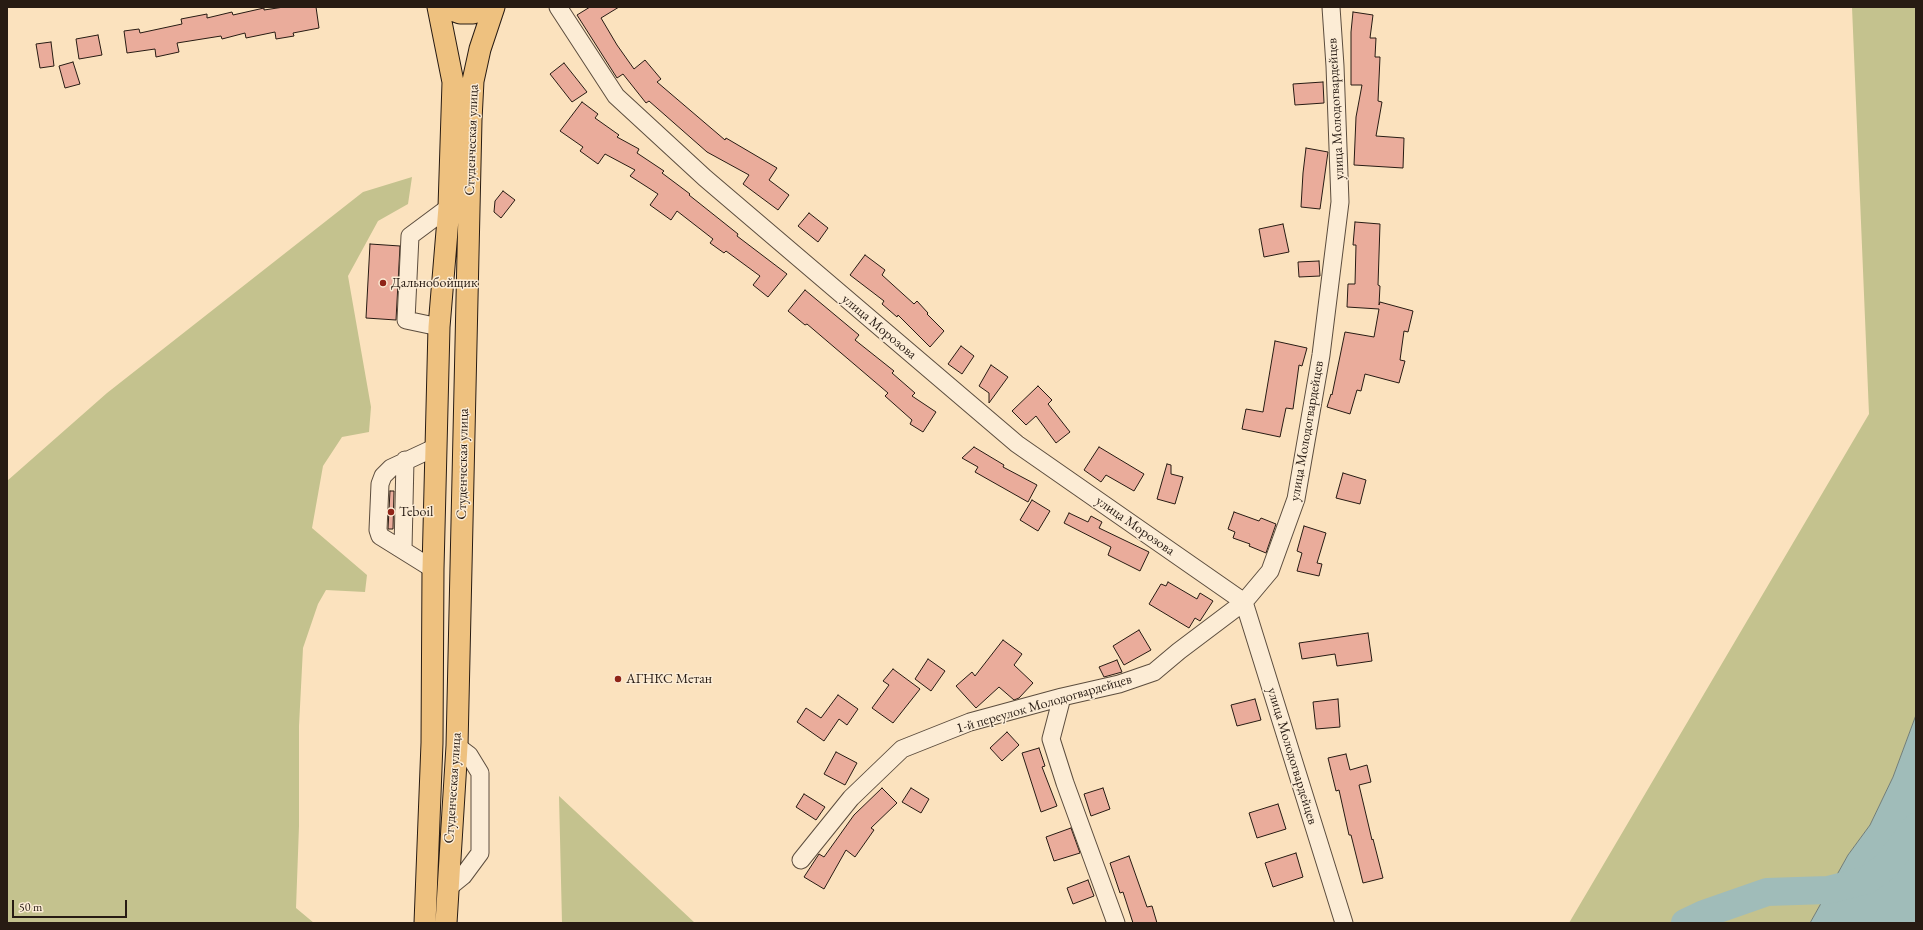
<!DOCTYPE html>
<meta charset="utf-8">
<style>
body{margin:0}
#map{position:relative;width:1923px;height:930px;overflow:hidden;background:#fbe2be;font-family:"EB Garamond",serif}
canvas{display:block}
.frame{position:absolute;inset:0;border:8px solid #271b13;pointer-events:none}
.scale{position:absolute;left:12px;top:900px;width:115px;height:18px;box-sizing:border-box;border:2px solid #271b13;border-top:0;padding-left:5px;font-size:12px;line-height:14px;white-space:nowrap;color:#271b13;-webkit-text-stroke:3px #fcecd5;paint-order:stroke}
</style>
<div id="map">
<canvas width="1923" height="930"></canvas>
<div class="frame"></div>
<div class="scale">50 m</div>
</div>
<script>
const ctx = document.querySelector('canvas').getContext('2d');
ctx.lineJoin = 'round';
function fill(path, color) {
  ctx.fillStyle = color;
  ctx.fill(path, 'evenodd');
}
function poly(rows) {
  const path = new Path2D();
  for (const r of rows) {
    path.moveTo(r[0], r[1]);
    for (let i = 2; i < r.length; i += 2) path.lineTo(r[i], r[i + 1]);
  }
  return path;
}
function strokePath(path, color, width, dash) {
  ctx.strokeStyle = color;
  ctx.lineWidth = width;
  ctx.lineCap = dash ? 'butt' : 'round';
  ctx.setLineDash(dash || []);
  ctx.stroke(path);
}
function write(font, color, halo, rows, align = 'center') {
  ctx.font = font + ' "EB Garamond",serif';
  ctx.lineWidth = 3;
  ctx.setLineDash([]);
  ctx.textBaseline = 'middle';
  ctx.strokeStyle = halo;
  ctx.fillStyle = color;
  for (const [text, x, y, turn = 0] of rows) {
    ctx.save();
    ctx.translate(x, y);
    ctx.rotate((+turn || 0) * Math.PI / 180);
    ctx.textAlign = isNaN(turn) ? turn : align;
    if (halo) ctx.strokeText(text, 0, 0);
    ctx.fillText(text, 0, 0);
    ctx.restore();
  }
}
fill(poly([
 [1852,7,1916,7,1916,715,1893,777,1870,825,1848,855,1810,923,1569,923,1869,414],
 [412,177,408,204,378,221,348,276,371,407,369,432,342,437,323,466,312,528,367,575,365,592,326,590,318,604,303,648,299,726,299,826,296,908,314,923,7,923,7,481,107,393,363,192],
 [559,796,695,923,562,923]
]), '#c4c28e');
const water = poly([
 [1916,715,1916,923,1810,923,1848,855,1870,825,1893,777,1916,715]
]);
fill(water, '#a0bcb9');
strokePath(water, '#707c77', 1);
strokePath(poly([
 [1685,923,1704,914,1767,892,1828,890,1867,880,1886,866,1916,827]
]), '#a0bcb9', 28);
const building = poly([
 [284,7,316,7,319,28,293,33,294,36,276,39,275,32,246,38,245,33,222,39,221,36,177,43,179,52,156,57,155,49,127,53,124,31,139,29,140,33,182,24,181,19,207,14,207,18,232,12,233,15,264,8,264,10,284,7],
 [590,7,619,7,601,18,617,45,634,69,645,60,661,79,657,82,725,140,726,138,777,168,769,180,789,195,778,210,743,184,749,175,707,152,649,101,646,103,623,74,617,78,577,15,590,7],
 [1353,12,1373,15,1370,38,1376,38,1375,57,1380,57,1378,101,1382,102,1376,136,1404,138,1403,168,1354,165,1356,117,1362,85,1351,85,1351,32,1353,12],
 [98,35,102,55,79,59,76,39,98,35],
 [51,42,54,66,40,68,36,44,51,42],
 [73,62,80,84,65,88,59,66,73,62],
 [564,63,587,92,572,102,550,74,564,63],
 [1323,82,1324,103,1295,105,1293,84,1323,82],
 [582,102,598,114,595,118,619,135,617,137,639,149,637,153,664,171,662,173,690,194,689,195,738,234,737,236,787,274,768,297,753,285,760,276,726,251,724,253,710,243,713,239,677,211,671,220,650,205,658,194,630,176,635,170,605,154,598,164,580,151,583,147,560,131,582,102],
 [1306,148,1328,152,1320,209,1301,207,1303,173,1306,148],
 [503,191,515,200,501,218,494,212,495,201,503,191],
 [809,213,828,228,818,242,798,226,809,213],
 [1355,222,1380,224,1378,285,1380,286,1379,305,1380,302,1413,311,1408,332,1404,331,1400,360,1405,361,1399,383,1365,374,1361,391,1357,390,1350,414,1327,407,1331,394,1332,395,1345,332,1374,337,1379,309,1347,307,1348,284,1355,284,1356,245,1353,245,1355,222],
 [1283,224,1289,252,1264,257,1259,229,1283,224],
 [370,244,400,246,396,320,366,318,370,244],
 [865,255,885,270,882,275,914,304,917,301,928,313,927,314,944,331,930,347,898,315,897,317,882,304,884,301,850,275,865,255],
 [1319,261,1320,276,1299,277,1298,262,1319,261],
 [805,290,859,335,855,340,894,371,892,373,915,393,912,396,936,412,923,432,910,424,912,420,885,396,888,393,807,324,805,325,788,311,805,290],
 [1275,341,1307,348,1302,366,1299,365,1293,409,1286,408,1280,437,1242,429,1246,409,1263,412,1275,341],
 [961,346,974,356,962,374,948,364,961,346],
 [991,365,1008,377,989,403,989,393,979,386,991,365],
 [1038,386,1052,400,1048,404,1070,432,1056,443,1036,416,1026,425,1012,411,1038,386],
 [974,447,1004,465,1003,467,1037,485,1028,502,975,472,978,467,962,458,974,447],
 [1099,447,1144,474,1134,491,1106,475,1101,482,1084,470,1099,447],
 [1167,464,1171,465,1171,474,1183,477,1175,504,1157,499,1167,464],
 [1343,473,1366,480,1360,504,1336,498,1343,473],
 [390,491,394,491,393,529,388,529,390,491],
 [1032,500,1050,511,1038,531,1020,520,1032,500],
 [1234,512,1259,521,1261,518,1276,524,1266,553,1249,546,1250,544,1233,538,1235,532,1228,529,1234,512],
 [1069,513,1088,522,1091,516,1102,522,1099,528,1149,552,1140,571,1108,555,1111,547,1064,523,1069,513],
 [1304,526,1326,533,1317,563,1322,564,1319,576,1297,571,1302,553,1297,551,1304,526],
 [1168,582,1197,599,1200,593,1213,601,1200,621,1195,618,1189,628,1149,604,1161,584,1166,586,1168,582],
 [1139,630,1151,650,1124,665,1113,646,1139,630],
 [1368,633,1372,661,1337,666,1335,654,1302,659,1299,643,1368,633],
 [1003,640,1022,654,1014,665,1033,683,1019,698,1014,700,999,687,976,708,956,686,972,672,975,676,1003,640],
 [928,659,945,671,931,691,915,679,928,659],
 [1117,660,1122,672,1104,677,1099,667,1117,660],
 [893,669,920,689,893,723,872,708,889,685,883,681,893,669],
 [838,695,858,709,847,725,839,719,824,741,797,722,806,708,821,718,838,695],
 [1255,699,1261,720,1237,726,1231,705,1255,699],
 [1338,699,1340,727,1316,729,1313,702,1338,699],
 [1007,732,1019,745,1002,761,990,748,1007,732],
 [1039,748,1045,766,1042,767,1057,806,1041,812,1022,753,1039,748],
 [836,752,857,763,845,785,824,774,836,752],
 [1346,754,1350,770,1367,765,1371,782,1359,785,1372,840,1373,839,1383,878,1363,883,1351,835,1349,835,1339,790,1336,791,1328,758,1346,754],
 [882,788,897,803,871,828,874,830,855,857,846,850,824,889,804,877,819,854,824,857,854,815,882,788],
 [911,788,929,799,921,813,902,802,911,788],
 [1103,788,1110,809,1091,816,1084,794,1103,788],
 [804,794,825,807,816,820,796,807,804,794],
 [1278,804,1286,829,1257,838,1249,813,1278,804],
 [1071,828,1080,853,1054,861,1046,837,1071,828],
 [1296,853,1303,877,1273,887,1265,863,1296,853],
 [1129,856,1147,907,1152,906,1157,923,1133,923,1123,892,1120,893,1110,863,1129,856],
 [1088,880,1094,896,1073,904,1067,888,1088,880]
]);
fill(building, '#eaac9b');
strokePath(building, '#271b13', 1);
const minor = poly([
 [558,7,616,96,705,178,1017,444,1244,602,1179,651,1154,672,1119,684,1062,697,970,722,902,749,851,798,801,860],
 [1331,7,1335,66,1340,202,1321,355,1296,499,1270,571,1244,602,1344,923],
 [439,327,406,320,410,236,449,207],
 [403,549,405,460],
 [433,569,380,536,378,530,380,484,383,476,391,468,436,447],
 [1062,697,1051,739,1065,783,1116,923],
 [447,889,463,876,480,853,480,773,469,755,457,746]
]);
const major = poly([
 [444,7,460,13,473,13,488,7],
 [425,923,432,743,433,569,439,327,449,207,453,82,438,7],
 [446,923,457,746,471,120,473,81,480,49,494,7]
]);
strokePath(minor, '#5c4d3e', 19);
strokePath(major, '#271b13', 23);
strokePath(minor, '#fcecd5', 17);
strokePath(major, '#eec17f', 21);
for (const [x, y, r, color] of [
 [383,283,4,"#8f2418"],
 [391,512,4,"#8f2418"],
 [618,679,4,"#8f2418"]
]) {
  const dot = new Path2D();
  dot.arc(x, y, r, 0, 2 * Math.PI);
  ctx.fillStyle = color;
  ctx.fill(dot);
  strokePath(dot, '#fcecd5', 1.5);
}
write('14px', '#271b13', '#fcecd5', [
 ["улица Молодогвардейцев",1336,109,-93],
 ["Студенческая улица",472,140,-88],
 ["улица Морозова",879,327,40],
 ["улица Молодогвардейцев",1307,431,-80],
 ["Студенческая улица",463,464,-89],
 ["улица Морозова",1135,526,35],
 ["1-й переулок Молодогвардейцев",1044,704,-16],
 ["улица Молодогвардейцев",1292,756,73],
 ["Студенческая улица",453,788,-86]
]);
write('14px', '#271b13', '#fcecd5', [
 ["Дальнобойщик",391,283],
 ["Teboil",399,512],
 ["АГНКС Метан",626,679]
], 'left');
</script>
